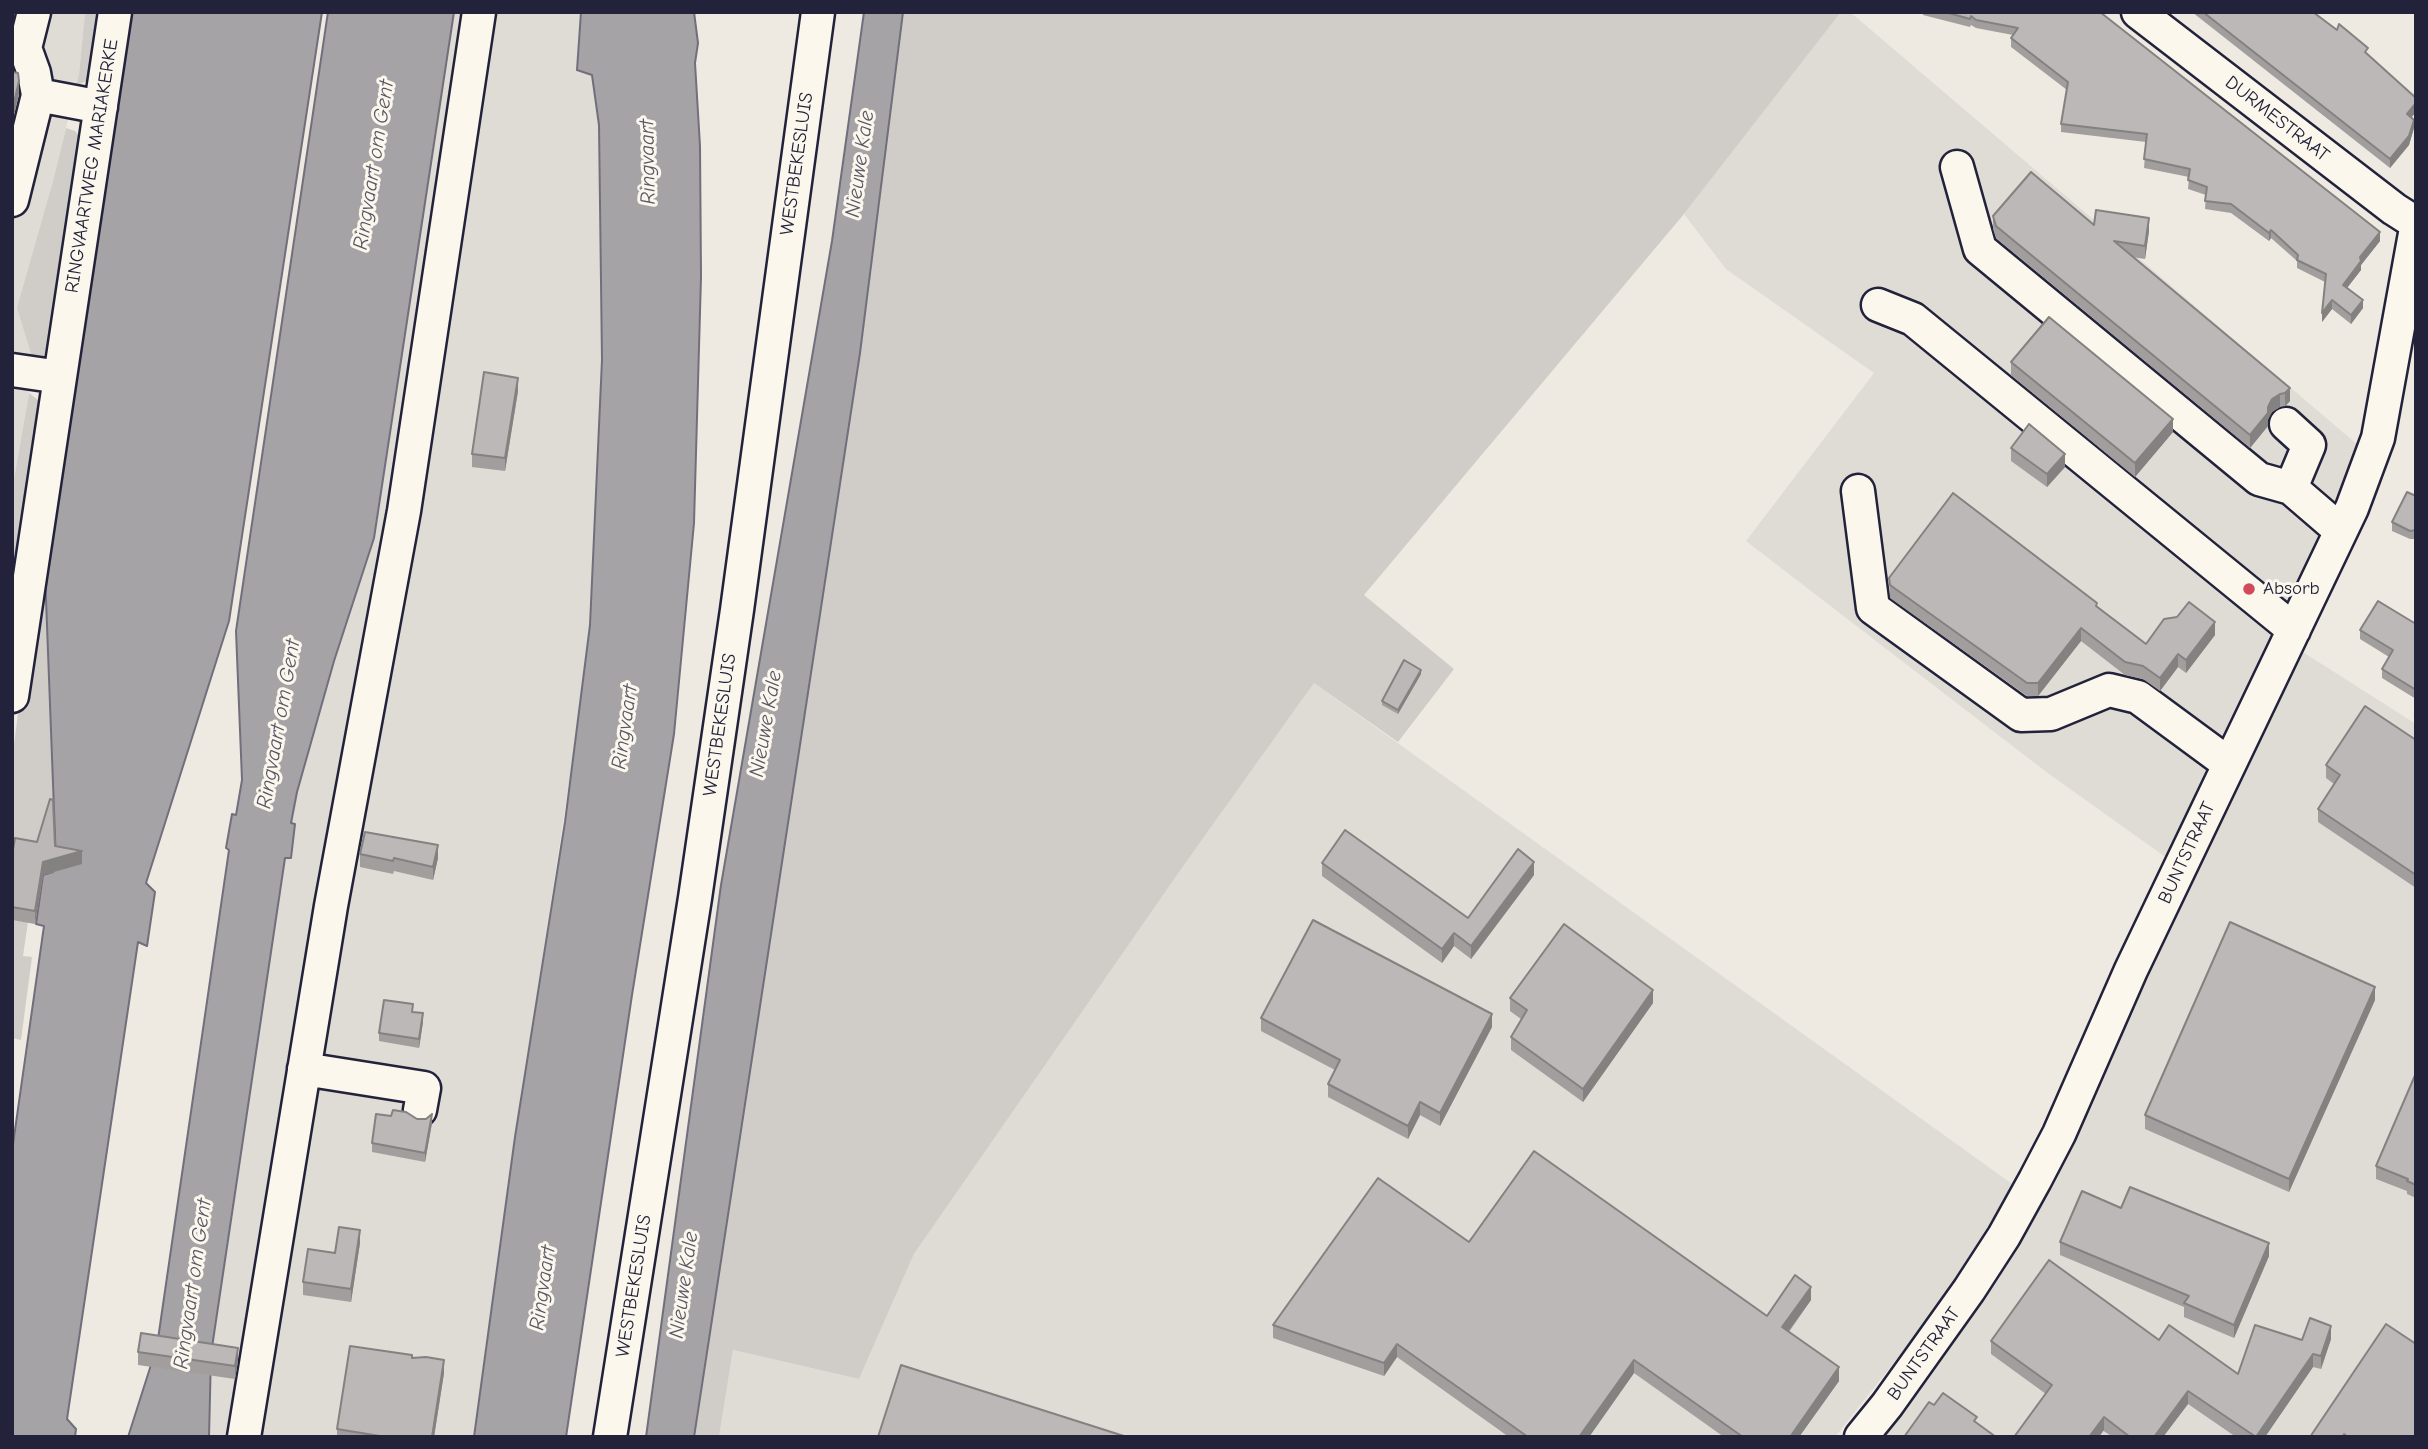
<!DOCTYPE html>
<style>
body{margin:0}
#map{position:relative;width:2428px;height:1449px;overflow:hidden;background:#eeeae2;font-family:"Comic Neue",sans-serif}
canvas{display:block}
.frame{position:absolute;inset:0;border:14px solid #22223b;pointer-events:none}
</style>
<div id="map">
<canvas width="2428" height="1449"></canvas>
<div class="frame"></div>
</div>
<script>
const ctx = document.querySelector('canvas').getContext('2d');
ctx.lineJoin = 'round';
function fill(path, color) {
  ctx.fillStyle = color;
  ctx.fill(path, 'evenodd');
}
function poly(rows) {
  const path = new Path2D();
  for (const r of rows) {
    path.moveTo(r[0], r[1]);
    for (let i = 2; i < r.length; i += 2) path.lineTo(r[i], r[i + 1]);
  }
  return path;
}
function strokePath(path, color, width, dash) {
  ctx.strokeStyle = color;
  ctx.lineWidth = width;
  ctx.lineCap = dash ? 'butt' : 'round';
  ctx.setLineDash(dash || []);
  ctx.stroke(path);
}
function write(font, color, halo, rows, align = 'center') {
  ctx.font = font + ' "Comic Neue",sans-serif';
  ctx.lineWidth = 6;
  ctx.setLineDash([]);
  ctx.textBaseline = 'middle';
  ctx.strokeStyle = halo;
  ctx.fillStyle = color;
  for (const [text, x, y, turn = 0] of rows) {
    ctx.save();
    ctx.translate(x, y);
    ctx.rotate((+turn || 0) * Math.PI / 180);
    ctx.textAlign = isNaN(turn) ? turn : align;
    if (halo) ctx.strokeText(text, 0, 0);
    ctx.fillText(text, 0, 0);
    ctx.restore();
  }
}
fill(poly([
 [12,12,85,12,79,74,52,185,34,363,12,490],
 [454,12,581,12,577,69,592,75,599,125,602,360,590,625,581,704,515,1137,474,1437,209,1437,211,1354,285,857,291,857,295,824,291,824,297,792,334,661,374,538],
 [1841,12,1850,12,2359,446,2171,861,2045,771,1746,541,1874,373,1726,269,1684,214],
 [2298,649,2416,724,2416,1437,1875,1437,2188,879],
 [1314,683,2015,1186,1958,1282,1877,1384,1835,1437,719,1437,733,1350,859,1379,914,1254,1184,865]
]), '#dfdbd5');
fill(poly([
 [85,12,107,12,93,73,86,81,76,86,79,74],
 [123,12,131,12,45,573,55,844,12,868,12,760,32,606],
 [903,12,1841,12,1684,214,1364,595,1454,669,1398,742,1314,683,1184,865,914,1254,859,1379,733,1350,719,1437,693,1437,860,353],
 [66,128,75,131,79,136,80,143,50,356,42,362,34,363,17,308,52,185],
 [29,393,38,400,41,407,12,635,12,490],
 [12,920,28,922,23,956,32,957,21,1040,12,1038]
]), '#d0cdc9');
const water = poly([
 [131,12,322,12,229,621,146,883,155,892,147,946,138,942,67,1419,76,1429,75,1437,12,1437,12,1151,44,926,36,924,43,875,53,872,56,862,45,573,131,12],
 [328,12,454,12,374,538,334,661,297,792,291,823,295,824,291,858,285,858,211,1354,209,1437,128,1437,157,1346,229,850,226,848,232,814,236,815,242,780,236,631,328,12],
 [581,12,694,12,698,43,695,63,700,146,701,277,694,523,674,734,632,995,566,1437,474,1437,515,1137,565,822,590,625,602,360,599,125,592,75,577,70,581,12],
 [864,12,903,12,860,353,694,1437,646,1437,721,885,832,241,864,12]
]);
fill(water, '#a6a3a7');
strokePath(water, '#716f7c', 2);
const minor = poly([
 [2138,12,2394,209,2416,223],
 [38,95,101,107],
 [1957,167,1980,249,2259,479,2291,488],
 [12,200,38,95,34,73,25,48,34,12],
 [1878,305,1913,319,2294,630],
 [12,370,60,377],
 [2286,424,2309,445,2291,488,2341,531],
 [1858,491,1873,608,2021,715,2051,714,2109,690,2138,697,2229,764],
 [12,696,115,12],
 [304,1069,424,1088,420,1110],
 [244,1437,331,906,404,511,479,12],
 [610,1437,695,898,737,610,818,12],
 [1861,1437,1887,1405,1969,1290,2004,1236,2035,1180,2059,1134,2131,970,2352,508,2378,438,2416,228]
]);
strokePath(minor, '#22223b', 37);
strokePath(minor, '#fbf7ec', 32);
fill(poly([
 [1923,12,2100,12,2380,241,2361,265,2361,270,2347,288,2363,308,2351,324,2332,309,2322,322,2325,282,2297,268,2297,261,2271,238,2269,241,2231,213,2205,209,2206,195,2188,189,2189,177,2144,168,2146,142,2061,132,2061,124,2067,90,2011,47,2011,38,2013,35,1976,28,1971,25,1970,27,1923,15],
 [2192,12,2313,12,2368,54,2416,98,2416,112,2411,117,2414,128,2409,145,2390,168],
 [1993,216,2149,231,2145,259,2132,257,2290,388,2290,401,2285,406,2280,407,2272,412,2268,419,2268,426,2250,448,1996,238,1993,229],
 [2011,362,2173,432,2135,477,2011,375],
 [518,391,505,471,472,467,472,454],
 [2011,448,2065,467,2047,487,2011,461],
 [2416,496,2416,539,2410,539,2392,531,2392,522],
 [1889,578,2097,607,2146,644,2215,635,2186,673,2178,667,2160,691,2143,679,2125,675,2081,641,2038,696,2027,696,1890,598],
 [2416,624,2416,699,2382,678,2382,669,2389,657,2360,639,2360,630],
 [1421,674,1398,714,1382,705,1382,701],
 [2416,740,2416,888,2318,822,2318,809,2334,784,2326,778,2326,765],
 [55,846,82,864,43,875,35,924,12,920,12,855],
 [360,854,438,858,433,880,394,871,393,874,360,867],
 [1322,863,1468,918,1534,875,1471,959,1454,946,1442,963,1322,876],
 [1510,998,1653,1003,1583,1102,1511,1050,1511,1037,1521,1019,1510,1011],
 [2375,1000,2289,1192,2145,1129,2145,1115],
 [413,1012,423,1022,419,1048,379,1041,379,1033],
 [1261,1018,1492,1027,1440,1126,1420,1115,1408,1139,1328,1097,1328,1084,1335,1070,1261,1031],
 [2416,1073,2416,1198,2407,1194,2407,1191,2376,1179,2376,1166],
 [417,1119,432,1123,425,1162,372,1152,372,1143],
 [2121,1208,2269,1256,2234,1338,2184,1317,2184,1307,2060,1255,2060,1242],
 [1469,1242,1767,1316,1811,1300,1789,1332,1839,1381,1799,1437,1724,1437,1634,1373,1589,1437,1509,1437,1397,1357,1384,1376,1273,1338,1273,1325],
 [360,1243,351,1302,303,1295,303,1282,335,1253],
 [2331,1339,2321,1369,2313,1367,2265,1437,2236,1437,2188,1404,2163,1437,2113,1437,2046,1394,1991,1354,1991,1341,2159,1340,2238,1374,2302,1340],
 [138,1352,238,1361,235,1379,138,1365],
 [412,1358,444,1373,434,1437,337,1437,337,1429]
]), '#a29e9e');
fill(poly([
 [19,81,19,94,12,124,12,111],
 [2416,103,2416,112,2407,123,2407,114],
 [2414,120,2414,128,2409,145,2390,168,2390,159],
 [2149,218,2149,231,2145,259,2145,246],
 [2271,230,2271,238,2269,241,2269,233],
 [2380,232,2380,241,2361,265,2361,270,2343,293,2343,285,2360,257],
 [2332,300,2332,309,2322,322,2322,313],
 [2363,300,2363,308,2351,324,2351,315],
 [518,378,518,391,505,471,505,458],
 [2290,388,2290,401,2285,406,2285,393],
 [2280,394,2280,407,2272,412,2268,419,2268,407,2272,399],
 [2268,413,2268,426,2250,448,2250,435],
 [2173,419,2173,432,2135,477,2135,463],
 [2065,454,2065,467,2047,487,2047,474],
 [2215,622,2215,635,2186,673,2186,660],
 [2081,628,2081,641,2038,696,2038,683],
 [2178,654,2178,667,2160,691,2160,678],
 [1421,670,1421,674,1398,714,1398,710],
 [438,845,438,858,433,880,433,867],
 [82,851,82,864,43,875,35,924,35,911,43,862],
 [1534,862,1534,875,1471,959,1471,946],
 [1454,933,1454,946,1442,963,1442,949],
 [2375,987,2375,1000,2289,1192,2289,1179],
 [1653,990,1653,1003,1583,1102,1583,1089],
 [423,1013,423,1022,419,1048,419,1039],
 [1492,1014,1492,1027,1440,1126,1440,1113],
 [1420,1102,1420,1115,1408,1139,1408,1126],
 [432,1114,432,1123,425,1162,425,1153],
 [360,1230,360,1243,351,1302,351,1289],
 [2269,1243,2269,1256,2234,1338,2234,1325],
 [1811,1287,1811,1300,1782,1340,1782,1327],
 [2331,1326,2331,1339,2321,1369,2321,1356],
 [1397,1344,1397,1357,1384,1376,1384,1363],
 [238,1348,238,1361,235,1379,235,1366],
 [2313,1354,2313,1367,2265,1437,2256,1437],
 [444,1360,444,1373,434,1437,432,1437],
 [1634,1360,1634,1373,1589,1437,1579,1437],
 [1839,1367,1839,1381,1799,1437,1790,1437],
 [2188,1391,2188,1404,2163,1437,2154,1437],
 [2104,1417,2104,1430,2099,1437,2089,1437]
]), '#848181');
const building = poly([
 [1945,12,2100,12,2380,232,2360,257,2361,261,2343,285,2363,300,2351,315,2332,300,2322,313,2326,274,2297,260,2298,255,2271,230,2269,233,2231,204,2205,201,2207,187,2188,180,2190,169,2144,159,2147,134,2061,124,2068,82,2011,38,2018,28,1976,20,1971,16,1970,19,1945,12],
 [2203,12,2313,12,2337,30,2339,24,2368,48,2365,52,2416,98,2416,103,2407,114,2414,120,2409,136,2390,159,2203,12],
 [12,72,18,73,19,81,12,111,12,72],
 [2031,172,2094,225,2096,210,2149,218,2145,246,2114,241,2290,388,2285,393,2280,394,2272,399,2268,407,2268,413,2250,435,1996,226,1993,216,2031,172],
 [2049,317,2173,419,2135,463,2011,362,2049,317],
 [484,372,518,378,505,458,472,454,484,372],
 [2029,424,2065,454,2047,474,2011,448,2029,424],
 [2407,492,2416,496,2416,530,2410,531,2392,522,2407,492],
 [1953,493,2097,603,2096,606,2146,644,2164,619,2177,617,2189,602,2215,622,2186,660,2178,654,2160,678,2143,666,2125,662,2081,628,2038,683,2027,683,1890,585,1889,578,1953,493],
 [2378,601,2416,624,2416,690,2382,669,2393,650,2360,630,2378,601],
 [1404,660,1421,670,1398,710,1382,701,1404,660],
 [2365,706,2416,740,2416,875,2318,809,2340,775,2326,765,2365,706],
 [50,799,53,800,55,846,82,851,43,862,35,911,12,907,12,855,15,838,37,842,50,799],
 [1345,830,1468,918,1518,849,1534,862,1471,946,1454,933,1442,949,1322,863,1345,830],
 [365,832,438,845,433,867,394,858,393,861,360,854,365,832],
 [1313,920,1492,1014,1440,1113,1420,1102,1408,1126,1328,1084,1340,1060,1261,1018,1313,920],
 [2230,922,2375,987,2289,1179,2145,1115,2230,922],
 [1564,924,1653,990,1583,1089,1511,1037,1527,1010,1510,998,1564,924],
 [384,1000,413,1004,412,1012,423,1013,419,1039,379,1033,384,1000],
 [2416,1073,2416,1185,2407,1181,2408,1179,2376,1166,2416,1073],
 [393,1110,406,1112,417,1119,426,1119,432,1114,425,1153,372,1143,376,1114,391,1116,393,1110],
 [1534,1151,1767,1316,1795,1275,1811,1287,1782,1327,1839,1367,1790,1437,1743,1437,1634,1360,1579,1437,1528,1437,1397,1344,1384,1363,1273,1325,1378,1178,1469,1242,1534,1151],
 [2130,1187,2269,1243,2234,1325,2184,1303,2189,1296,2060,1242,2082,1191,2121,1208,2130,1187],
 [339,1227,360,1230,351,1289,303,1282,308,1249,335,1253,339,1227],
 [2049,1260,2159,1340,2169,1325,2238,1374,2255,1325,2302,1340,2310,1318,2331,1326,2321,1356,2313,1354,2256,1437,2188,1391,2154,1437,2130,1437,2104,1417,2089,1437,2014,1437,2052,1385,1991,1341,2049,1260],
 [2386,1324,2416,1344,2416,1437,2348,1437,2344,1434,2343,1437,2310,1437,2386,1324],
 [141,1333,238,1348,235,1366,138,1352,141,1333],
 [350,1346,412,1355,412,1358,426,1357,444,1360,432,1437,386,1437,337,1429,350,1346],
 [901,1365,1127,1437,878,1437,901,1365],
 [1943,1393,1977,1417,1974,1421,1996,1437,1904,1437,1929,1402,1934,1405,1943,1393]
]);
fill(building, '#bcb8b8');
strokePath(building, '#848181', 2);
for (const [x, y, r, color] of [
 [2249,589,7,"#d1495b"]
]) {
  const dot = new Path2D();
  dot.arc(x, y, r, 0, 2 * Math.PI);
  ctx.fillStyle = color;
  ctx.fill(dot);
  strokePath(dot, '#fbf7ec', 2.5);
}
write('19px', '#22223b', '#fbf7ec', [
 ["DURMESTRAAT",2277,119,38],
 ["WESTBEKESLUIS",797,164,-82],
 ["RINGVAARTWEG MARIAKERKE",92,166,-81],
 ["WESTBEKESLUIS",720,725,-82],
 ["BUNTSTRAAT",2187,853,-65],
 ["WESTBEKESLUIS",634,1286,-81],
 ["BUNTSTRAAT",1924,1354,-54]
]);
write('19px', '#22223b', '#fbf7ec', [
 ["Absorb",2263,589]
], 'left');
write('italic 21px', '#575666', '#fbf7ec', [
 ["Ringvaart",648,162,-91],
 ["Nieuwe Kale",860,164,-82],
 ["Ringvaart om Gent",374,165,-81],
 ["Ringvaart om Gent",279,724,-80],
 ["Nieuwe Kale",766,724,-80],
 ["Ringvaart",625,727,-82],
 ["Ringvaart om Gent",193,1284,-82],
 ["Nieuwe Kale",684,1285,-82],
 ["Ringvaart",543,1288,-82]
]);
</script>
